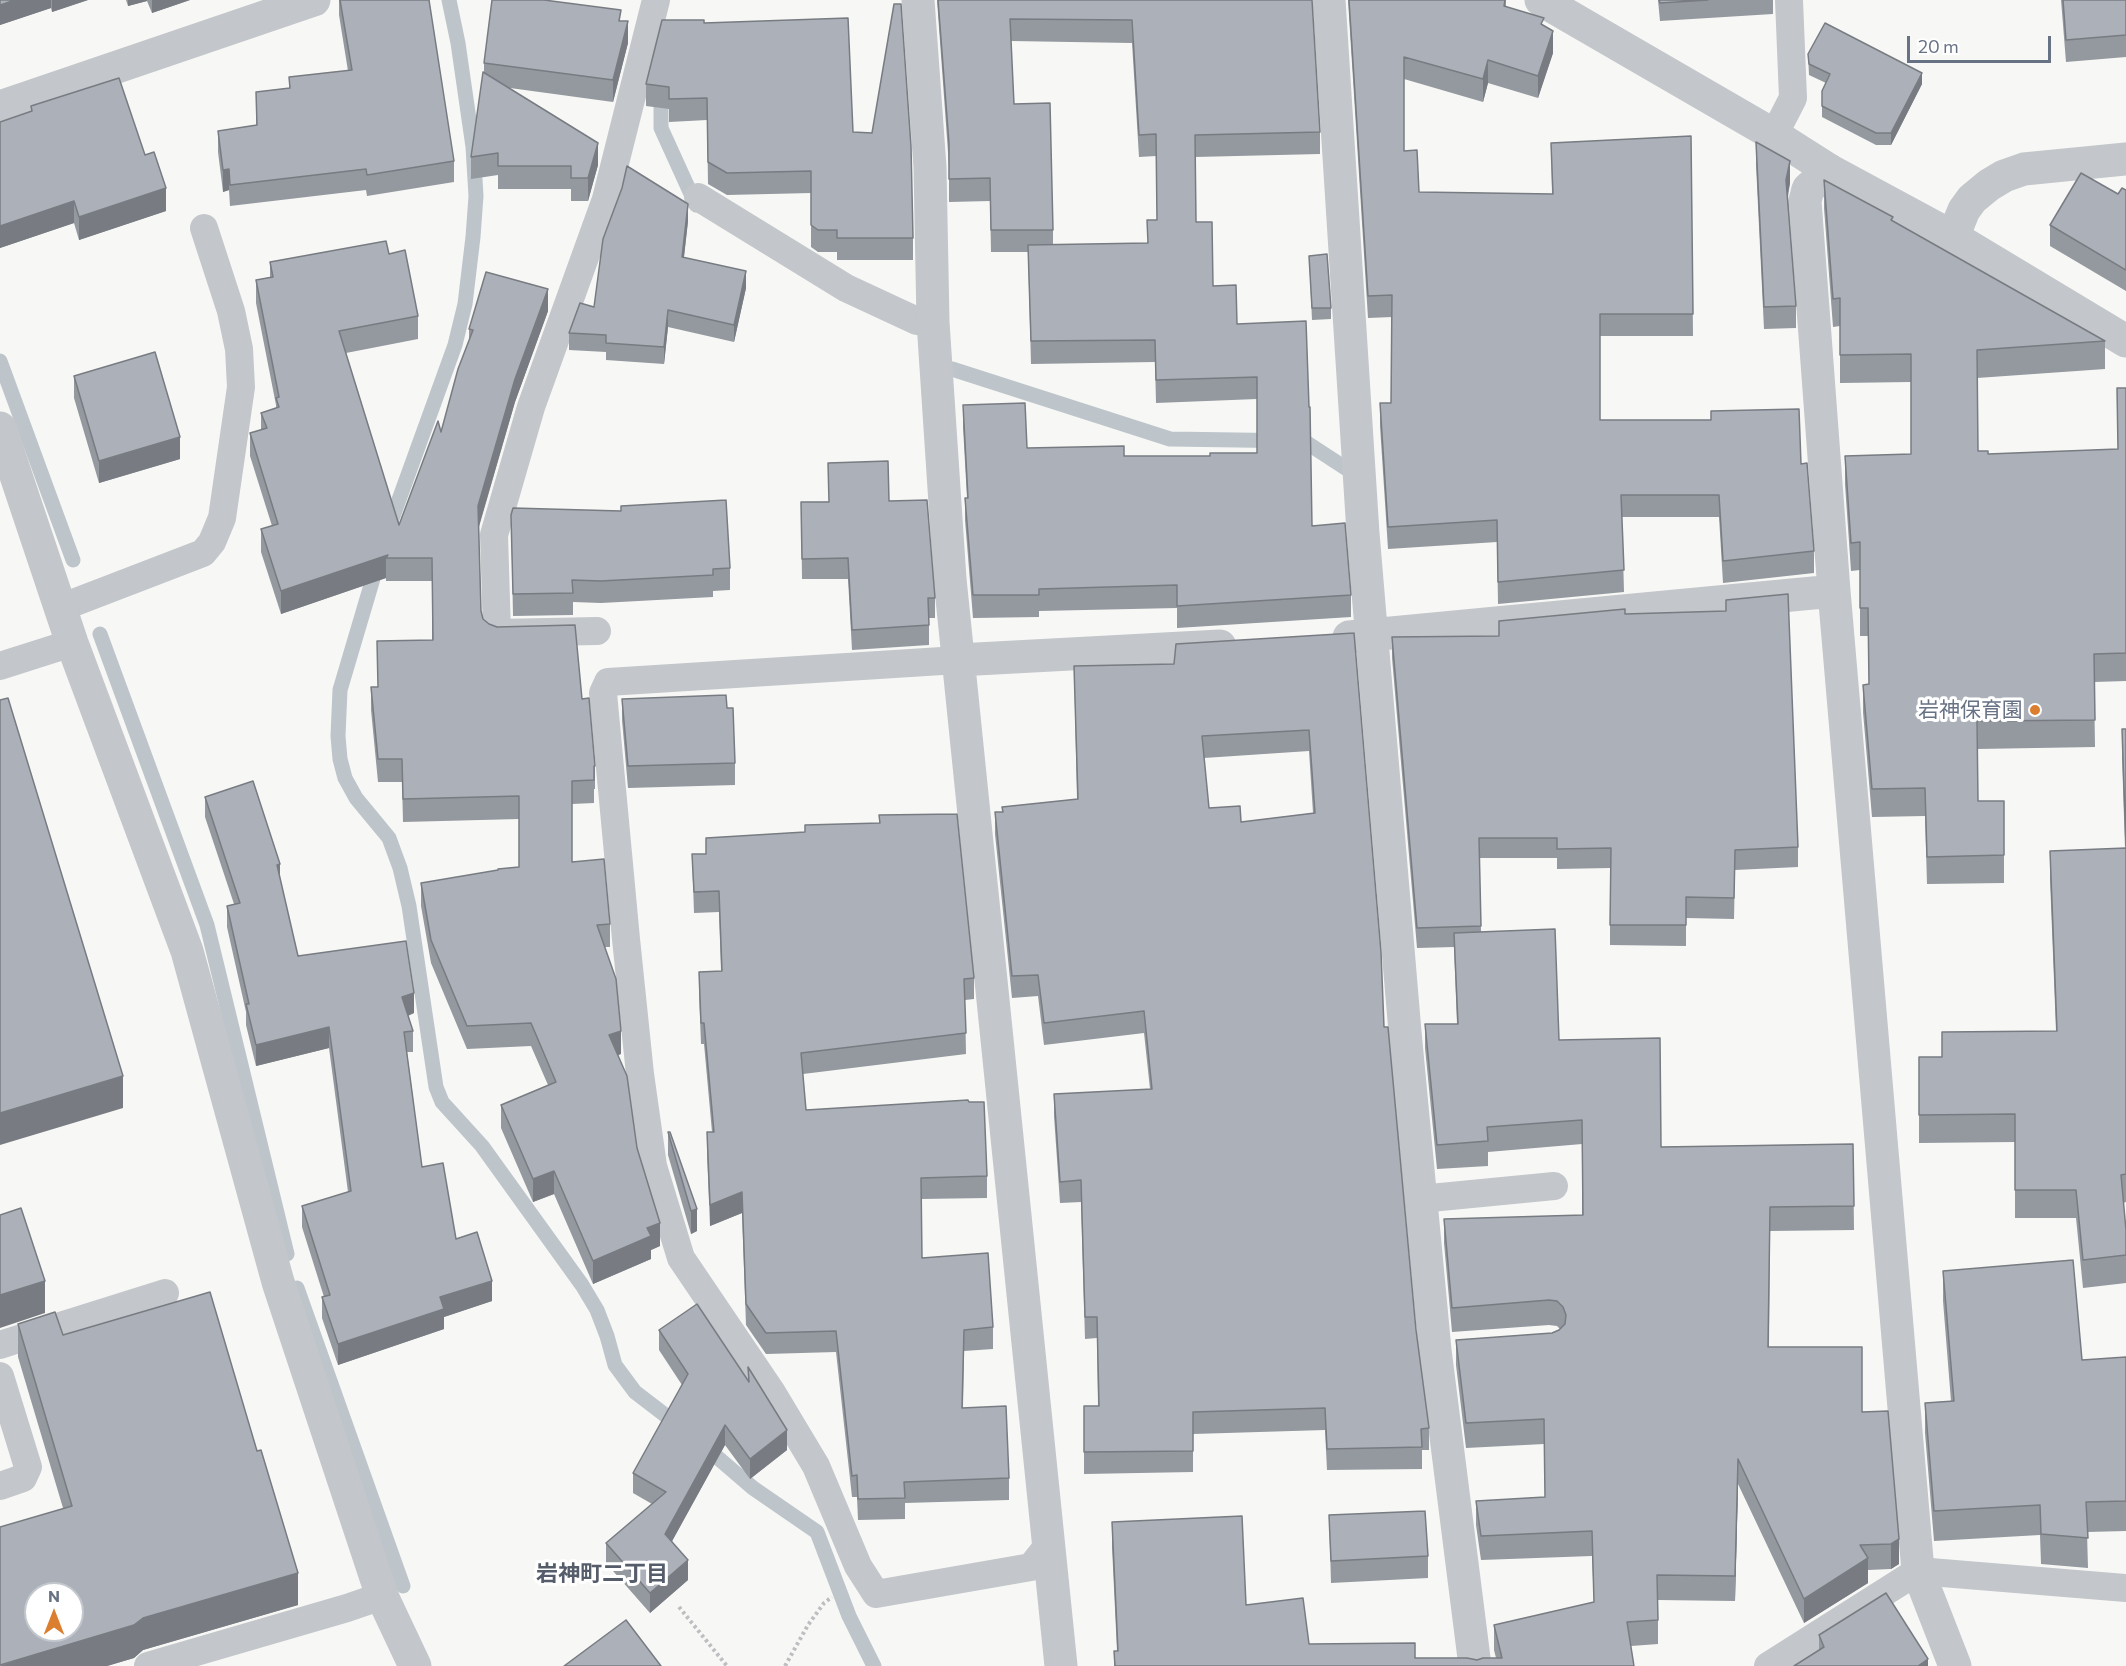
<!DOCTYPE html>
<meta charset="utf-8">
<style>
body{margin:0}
#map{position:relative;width:2126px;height:1666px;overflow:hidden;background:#f7f8f5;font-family:Commissioner,sans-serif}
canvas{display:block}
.north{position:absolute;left:24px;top:1582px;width:60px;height:60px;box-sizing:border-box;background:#fff;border:2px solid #c3c7ce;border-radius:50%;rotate:0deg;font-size:16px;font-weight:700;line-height:24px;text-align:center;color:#687285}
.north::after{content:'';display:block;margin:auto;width:21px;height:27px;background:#dc7e30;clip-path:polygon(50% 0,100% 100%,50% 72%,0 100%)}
.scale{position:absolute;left:1907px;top:36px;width:144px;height:27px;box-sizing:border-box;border:3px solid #687285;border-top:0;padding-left:8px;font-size:18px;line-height:21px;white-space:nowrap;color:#687285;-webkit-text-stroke:4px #fff;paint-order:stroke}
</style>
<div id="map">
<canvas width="2126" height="1666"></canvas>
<div class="north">N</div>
<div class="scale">20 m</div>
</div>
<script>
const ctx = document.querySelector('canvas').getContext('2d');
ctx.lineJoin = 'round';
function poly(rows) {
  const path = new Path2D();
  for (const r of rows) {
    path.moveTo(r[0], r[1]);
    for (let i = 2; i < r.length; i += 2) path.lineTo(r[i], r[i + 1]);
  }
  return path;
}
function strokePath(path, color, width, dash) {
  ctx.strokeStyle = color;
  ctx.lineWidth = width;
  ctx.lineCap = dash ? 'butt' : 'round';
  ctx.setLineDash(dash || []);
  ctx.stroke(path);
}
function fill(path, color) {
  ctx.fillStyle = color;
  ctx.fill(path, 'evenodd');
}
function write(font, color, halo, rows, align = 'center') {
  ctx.font = font + ' Commissioner,"Noto Sans JP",sans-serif';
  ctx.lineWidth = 6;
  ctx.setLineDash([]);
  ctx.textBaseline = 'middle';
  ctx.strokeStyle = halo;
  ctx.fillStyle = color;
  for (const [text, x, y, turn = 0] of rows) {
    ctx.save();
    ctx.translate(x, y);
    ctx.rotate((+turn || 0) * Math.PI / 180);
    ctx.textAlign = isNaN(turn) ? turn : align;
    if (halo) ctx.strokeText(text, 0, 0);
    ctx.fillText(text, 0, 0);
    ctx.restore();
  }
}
strokePath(poly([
 [661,90,661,128,696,205],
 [0,361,73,560],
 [952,369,1170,439,1304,441,1350,471,1352,483],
 [388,530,455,345,465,304,473,237,476,196,473,147,458,43,449,0],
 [377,565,340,690,338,736,340,759,345,778,356,798,389,838,400,868,409,906,436,1087,442,1102,482,1146,582,1285,597,1310,607,1336,615,1365,635,1392,682,1428],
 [100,634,207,925,287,1254],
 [297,1288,403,1586],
 [703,1445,753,1488,817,1532,849,1616,874,1666]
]), '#bdc5cb', 15);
strokePath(poly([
 [679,1607,727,1666],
 [785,1666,808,1625,824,1603,832,1597]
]), '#bdbec1', 4, [3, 3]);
strokePath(poly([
 [1774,135,1793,98,1789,0],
 [698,197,846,288,917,321,933,322],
 [60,608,203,553,212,542,222,518,241,387,239,349,231,311,204,228],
 [597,631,497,633,494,535,531,407,606,199,656,0],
 [958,660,608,682,603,693,626,939,640,1074,653,1166,681,1258,771,1391,816,1466,858,1566,876,1594,1031,1567,1047,1547],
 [0,666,72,643],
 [1420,1199,1554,1186],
 [0,1345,165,1293],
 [0,1376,28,1467,23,1478,0,1486],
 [148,1666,347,1608,382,1596],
 [1768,1666,1918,1571,2126,1588]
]), '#c3c6ca', 28);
strokePath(poly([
 [918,0,930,167,933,322,950,579,1061,1666],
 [1329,0,1363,533,1405,1032,1435,1350,1475,1666],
 [0,107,314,0],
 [1829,170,1808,189,1805,201,1834,591,1918,1571,1955,1666],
 [1953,237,1964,210,1972,199,1989,185,2004,176,2024,169,2126,159],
 [1349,637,1834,591],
 [958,660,1220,646]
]), '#c3c6ca', 33);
strokePath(poly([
 [1541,0,1774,135,1829,170,1953,237,2126,341],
 [0,428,72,643,187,951,278,1282,382,1596,415,1666]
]), '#c3c6ca', 33);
fill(poly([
 [0,0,88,0,52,12,51,8,0,25],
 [126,0,190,0,152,13,147,1,128,6],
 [339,0,429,0,454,161,454,182,367,196,366,190,230,206,229,190,223,192,218,152,218,131,256,125,256,92,289,88,289,77,348,71,339,15],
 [937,0,1312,0,1320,132,1320,154,1195,157,1196,222,1213,286,1237,324,1312,526,1351,595,1351,617,1177,628,1177,608,1039,611,1039,617,973,618,965,520,965,498,967,498,963,427,963,405,1027,448,1124,456,1210,456,1257,453,1257,399,1156,403,1155,362,1031,364,1028,252,991,252,990,201,949,202,949,166],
 [1011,41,1132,43,1139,157,1156,156,1157,220,1147,243,1053,245,1053,230,1014,104],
 [1348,0,1506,0,1506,6,1544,26,1553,53,1538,98,1488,83,1483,102,1404,79,1404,151,1419,192,1552,194,1551,143,1691,136,1693,336,1600,336,1600,420,1801,464,1814,551,1814,573,1723,583,1719,517,1622,517,1624,592,1498,604,1497,542,1388,549,1380,426,1380,403,1391,403,1392,317,1368,318],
 [1658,0,1773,0,1773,14,1660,21],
 [2061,0,2126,0,2126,57,2066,62],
 [621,21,628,43,613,102,510,88,598,165,588,201,571,201,571,189,498,189,498,175,471,179,471,157,484,72,484,63],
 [704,23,853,132,913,238,913,260,837,260,837,252,818,252,811,247,811,193,727,195,708,184,707,120,669,122,669,109,646,106,646,84],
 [1808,54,1922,84,1891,145,1876,145,1822,117,1822,91,1826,83,1809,75],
 [31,106,145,155,166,211,79,240,74,223,0,248,0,122,31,112],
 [1756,142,1790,183,1788,197,1796,306,1796,328,1764,329,1756,165],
 [1824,180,1893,221,2105,341,2105,369,1977,378,1978,451,1988,454,2118,449,2117,388,2126,388,2126,681,2094,682,2095,747,1977,749,1978,801,2004,801,2004,883,1927,884,1925,816,1872,817,1863,712,1863,685,1869,684,1868,636,1860,636,1860,570,1851,571,1845,484,1845,456,1911,454,1911,382,1840,383,1840,326,1833,327,1824,208],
 [2126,190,2126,291,2050,246,2050,225],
 [688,221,684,257,746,288,734,342,668,327,664,364,606,360,606,352,569,350,569,333,594,307],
 [389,254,418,316,418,339,346,353,399,525,441,432,469,340,469,329,548,311,515,402,479,527,481,611,483,619,489,624,582,699,595,766,595,789,594,789,594,803,572,804,572,862,610,924,610,947,605,947,621,1054,618,1055,637,1148,660,1246,651,1250,651,1259,593,1284,554,1194,533,1202,501,1128,501,1105,548,1085,531,1046,467,1049,431,963,421,906,421,883,519,867,519,819,403,822,402,782,378,782,371,710,371,687,378,687,432,640,432,581,386,581,386,578,281,614,261,552,261,529,272,526,250,456,250,433,261,430,261,413,276,408,276,405,256,303,256,280,270,277,270,262],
 [1309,256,1331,308,1331,319,1312,320],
 [74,376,180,459,99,483,74,398],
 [889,501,935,598,935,618,929,618,929,645,852,650,848,579,802,579,801,502],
 [511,515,730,568,730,590,713,591,713,597,601,603,573,602,573,615,513,616],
 [1726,600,1798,847,1798,867,1735,870,1734,919,1686,918,1686,946,1610,945,1610,868,1557,869,1557,858,1479,858,1481,931,1559,1040,1661,1147,1853,1144,1854,1230,1770,1231,1769,1347,1862,1412,1899,1564,1891,1569,1868,1570,1868,1583,1804,1623,1738,1484,1735,1601,1658,1600,1658,1644,1631,1646,1634,1666,1114,1666,1114,1651,1117,1651,1112,1547,1112,1522,1309,1644,1415,1658,1477,1660,1496,1658,1494,1650,1494,1625,1594,1602,1592,1556,1481,1560,1476,1525,1476,1501,1545,1497,1544,1444,1466,1448,1456,1365,1456,1340,1552,1333,1559,1330,1560,1329,1557,1326,1549,1325,1452,1332,1444,1243,1444,1219,1582,1215,1582,1144,1488,1152,1488,1166,1437,1169,1425,1048,1425,1024,1457,1024,1454,947,1417,948,1392,658,1392,637,1499,636,1625,614,1726,611],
 [1354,633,1384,1027,1416,1330,1429,1428,1429,1450,1422,1450,1422,1469,1327,1470,1325,1430,1193,1434,1193,1472,1084,1474,1084,1406,1098,1406,1097,1338,1085,1339,1081,1202,1060,1203,1054,1116,1054,1094,1150,1089,1144,1033,1044,1045,1038,996,1012,998,995,834,995,812,1002,812,1002,807,1077,799,1074,666,1174,664],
 [1309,751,1313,813,1241,822,1209,808,1204,758],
 [622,699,727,708,735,763,735,785,628,788,622,720],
 [2122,729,2126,729,2126,1202,2123,1203,2126,1230,2126,1283,2083,1288,2076,1218,2015,1218,2015,1142,1919,1143,1919,1057,1942,1057,2056,1031,2050,879,2050,851,2125,848,2122,757],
 [205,797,280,879,298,956,414,1013,408,1016,413,1031,413,1052,407,1052,422,1167,456,1239,492,1301,444,1317,444,1329,338,1365,322,1318,322,1297,324,1297,302,1227,302,1206,348,1192,329,1048,256,1066,246,1025,246,1012,227,927,227,906,234,904,205,817],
 [879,815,974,978,974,999,965,1000,966,1054,803,1074,806,1110,987,1176,987,1198,921,1199,922,1258,993,1327,993,1349,964,1351,963,1408,1009,1478,1009,1500,905,1503,905,1519,858,1520,857,1497,852,1497,836,1352,766,1354,746,1325,742,1213,710,1226,707,1153,707,1132,712,1132,704,1044,701,1044,699,993,699,972,721,971,719,912,694,913,692,854,706,854,706,838,805,832,879,823],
 [668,1132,697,1231,691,1234,668,1155],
 [1943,1271,2082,1360,2126,1357,2126,1531,2087,1532,2088,1568,2041,1564,2040,1535,1934,1541,1925,1433,1925,1403,1951,1401,1943,1301],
 [18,1324,63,1335,298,1605,143,1650,134,1658,107,1666,0,1666,63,1508,18,1357],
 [659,1330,748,1381,748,1367,787,1450,750,1479,725,1445,672,1541,688,1580,650,1613,606,1563,606,1543,652,1504,633,1493,633,1473,682,1385,659,1350],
 [1329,1515,1428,1556,1428,1578,1331,1583],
 [1819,1635,1928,1666,1819,1651]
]), '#94989f');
fill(poly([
 [15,0,51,0,51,8,0,25,0,5],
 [52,0,88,0,52,12],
 [128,0,147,0,147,1,128,6],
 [152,0,190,0,152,13],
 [628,21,628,43,613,102,613,80],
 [1553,31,1553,53,1538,98,1538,76],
 [1488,60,1488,83,1483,102,1483,79],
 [1922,73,1922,84,1891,145,1891,133],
 [598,143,598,165,588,201,588,178],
 [1790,161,1790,183,1786,202,1786,180],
 [229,169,229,190,223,192,223,170],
 [166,188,166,211,79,240,79,217],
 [74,201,74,223,0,248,0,226],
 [688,204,688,221,682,274,682,257],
 [746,271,746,288,734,342,734,325],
 [548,289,548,311,515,402,478,529,478,506,515,379],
 [668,310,668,327,664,364,664,347],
 [180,437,180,459,99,483,99,461],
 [388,555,386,558,386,578,281,614,281,591],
 [280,864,280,885,277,865],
 [414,993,414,1013,402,1018,402,997],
 [329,1027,329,1048,256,1066,256,1045],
 [621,1031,621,1054,609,1058,609,1035],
 [123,1076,123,1108,0,1145,0,1113],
 [554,1171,554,1194,533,1202,533,1179],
 [742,1192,742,1213,710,1226,710,1205],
 [697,1209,697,1231,691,1234,691,1211],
 [660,1223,660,1246,651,1250,651,1259,593,1284,593,1261,647,1228],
 [45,1281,45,1313,0,1328,0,1295],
 [492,1281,492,1301,444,1317,444,1329,338,1365,338,1344,440,1297],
 [725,1425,725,1445,665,1554,665,1534],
 [787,1430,787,1450,750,1479,750,1459],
 [1738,1459,1738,1484,1735,1601,1735,1576],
 [1899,1539,1899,1564,1891,1569,1891,1544],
 [1868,1558,1868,1583,1804,1623,1804,1599],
 [688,1560,688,1580,650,1613,650,1593],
 [298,1573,298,1605,143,1650,134,1658,107,1666,0,1666,143,1618],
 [1928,1659,1928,1666,1918,1666]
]), '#787c82');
const building = poly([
 [0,0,15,0,0,5,0,0],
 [340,0,429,0,454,161,367,175,366,169,230,185,229,169,223,170,218,131,257,125,256,92,290,88,289,77,352,70,340,0],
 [492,0,544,0,621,10,619,21,628,21,613,80,484,63,492,0],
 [938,0,1312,0,1320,132,1195,135,1196,222,1212,222,1213,286,1236,285,1237,324,1306,321,1309,407,1310,407,1312,526,1345,523,1351,595,1177,606,1177,585,1039,589,1039,595,973,595,965,498,968,498,963,405,1025,403,1027,448,1124,446,1124,456,1210,456,1210,453,1257,453,1257,377,1156,380,1155,340,1031,341,1028,245,1148,243,1147,220,1157,220,1156,134,1139,135,1132,20,1010,19,1014,104,1050,103,1053,230,991,230,990,178,949,179,949,143,938,0],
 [1349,0,1505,0,1504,6,1544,18,1541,24,1553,31,1538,76,1488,60,1483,79,1404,57,1404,151,1417,150,1419,192,1553,194,1551,143,1691,136,1693,314,1600,314,1600,420,1711,420,1711,411,1799,409,1801,464,1807,463,1814,551,1723,561,1719,495,1621,495,1624,570,1498,582,1497,520,1388,527,1380,403,1391,403,1392,295,1368,296,1349,0],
 [1659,0,1708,0,1660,3,1659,0],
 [2063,0,2126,0,2126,35,2066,40,2063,0],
 [894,4,901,4,911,146,913,238,837,238,837,230,818,230,811,225,811,171,727,173,708,162,707,98,669,99,669,87,646,84,662,20,704,20,704,23,848,18,853,132,872,133,894,4],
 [1825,23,1922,73,1891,133,1876,133,1822,106,1822,91,1830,74,1809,64,1808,54,1825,23],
 [483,72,598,143,588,178,571,178,571,166,498,166,498,153,471,157,483,72],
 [119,78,145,155,154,152,166,188,79,217,74,201,0,226,0,122,32,111,31,106,119,78],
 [1756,142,1790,161,1786,180,1796,306,1764,307,1756,142],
 [627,166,688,204,682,257,746,271,734,325,668,310,664,347,606,343,606,335,569,333,580,303,594,307,603,239,622,188,627,166],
 [2081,173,2118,194,2122,188,2126,190,2126,270,2050,225,2081,173],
 [1824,180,1893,217,1891,220,2105,341,1977,350,1978,451,1988,451,1988,454,2118,449,2117,388,2126,388,2126,653,2094,654,2095,720,1977,721,1978,801,2004,801,2004,855,1927,857,1925,788,1872,789,1863,685,1869,684,1868,608,1860,608,1860,542,1851,543,1845,456,1911,454,1911,354,1840,355,1840,298,1833,299,1824,180],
 [386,241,389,254,405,250,418,316,339,331,399,525,438,421,441,432,458,369,473,330,469,329,486,272,548,289,515,379,478,506,481,611,483,619,489,624,497,627,575,625,582,699,589,698,595,766,594,766,594,780,572,781,572,862,604,859,610,924,597,925,616,979,621,1031,609,1035,627,1076,637,1148,660,1223,647,1228,651,1236,593,1261,554,1171,533,1179,501,1105,556,1082,531,1023,467,1026,431,940,421,883,498,870,498,869,519,867,519,796,403,799,402,759,378,759,371,687,378,687,377,641,433,640,432,558,386,558,388,555,281,591,261,529,278,524,250,433,267,428,261,413,279,407,276,398,279,397,256,280,273,277,270,262,386,241],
 [1327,254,1331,308,1312,308,1309,256,1327,254],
 [155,352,180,437,99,461,74,376,155,352],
 [888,461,889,501,927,500,935,598,928,598,929,625,852,630,848,558,802,559,801,502,829,502,828,463,888,461],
 [726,500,730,568,713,569,713,575,601,581,572,580,573,593,513,594,511,515,513,508,621,511,621,506,726,500],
 [1788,594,1798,847,1735,850,1734,898,1686,897,1686,925,1610,925,1611,848,1557,849,1557,838,1479,838,1481,926,1417,928,1392,637,1499,636,1499,621,1625,609,1625,614,1726,611,1726,600,1788,594],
 [1354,633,1381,952,1384,1027,1388,1027,1416,1330,1429,1428,1421,1429,1422,1447,1327,1449,1325,1408,1193,1412,1193,1451,1084,1452,1084,1406,1099,1406,1097,1317,1085,1317,1081,1180,1060,1182,1054,1094,1152,1089,1144,1011,1044,1023,1038,975,1012,976,995,812,1003,812,1002,807,1078,799,1074,666,1174,664,1176,644,1354,633],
 [1309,730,1315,813,1241,822,1240,806,1209,808,1202,736,1309,730],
 [726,695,727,708,733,708,735,763,628,766,622,699,726,695],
 [8,698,123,1076,0,1113,0,700,8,698],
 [2122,729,2126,729,2126,846,2122,729],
 [253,781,280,864,277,865,298,956,406,941,414,993,402,997,413,1031,404,1032,422,1167,443,1163,456,1239,477,1232,492,1281,440,1297,444,1309,338,1344,322,1297,330,1295,302,1206,351,1191,329,1027,256,1045,246,1004,249,1004,227,906,240,903,205,797,253,781],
 [957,814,974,978,964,979,966,1033,801,1053,806,1110,968,1100,969,1102,984,1102,987,1176,921,1178,922,1258,988,1253,993,1327,964,1330,962,1408,1006,1406,1009,1478,904,1482,905,1498,858,1499,857,1475,852,1476,836,1331,766,1333,746,1304,742,1192,710,1205,707,1132,714,1132,704,1023,701,1023,699,972,722,971,719,891,694,892,692,854,706,854,706,838,805,832,805,825,880,823,879,815,957,814],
 [2126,848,2126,1174,2121,1175,2126,1230,2126,1255,2083,1260,2076,1190,2015,1190,2015,1114,1919,1115,1919,1057,1942,1057,1942,1032,2057,1031,2050,851,2126,848],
 [1555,929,1559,1040,1660,1038,1661,1147,1853,1144,1854,1206,1770,1207,1768,1347,1862,1347,1862,1412,1888,1411,1899,1539,1891,1544,1860,1545,1868,1558,1804,1599,1738,1459,1735,1576,1657,1575,1658,1620,1627,1622,1634,1666,1115,1666,1114,1651,1118,1651,1112,1522,1242,1516,1246,1605,1303,1598,1309,1644,1415,1643,1415,1658,1467,1658,1477,1660,1483,1658,1502,1658,1494,1625,1594,1602,1592,1531,1481,1536,1476,1501,1545,1497,1544,1419,1466,1423,1456,1340,1552,1333,1559,1330,1565,1324,1566,1315,1563,1307,1557,1301,1549,1300,1452,1308,1444,1219,1583,1215,1582,1120,1487,1127,1488,1141,1437,1145,1425,1024,1458,1024,1454,933,1555,929],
 [668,1132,670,1132,697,1209,691,1211,668,1132],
 [21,1208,45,1281,0,1295,0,1215,21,1208],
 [2073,1260,2082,1360,2126,1357,2126,1501,2086,1502,2088,1538,2041,1534,2040,1505,1934,1511,1925,1403,1954,1401,1943,1271,2073,1260],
 [210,1292,257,1451,261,1450,298,1573,143,1618,134,1625,0,1665,0,1527,72,1506,18,1324,55,1312,63,1335,210,1292],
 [36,1594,72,1594,72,1630,36,1630,36,1594],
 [697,1304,749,1382,748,1367,787,1430,750,1459,725,1425,665,1534,688,1560,650,1593,606,1543,666,1492,633,1473,688,1374,659,1330,697,1304],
 [1425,1511,1428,1556,1331,1561,1329,1515,1425,1511],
 [1886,1593,1928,1659,1918,1666,1794,1666,1824,1647,1819,1635,1886,1593],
 [626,1620,661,1666,564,1666,626,1620]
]);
fill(building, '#acb1b9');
strokePath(building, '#787c82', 1.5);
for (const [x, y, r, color] of [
 [2035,710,6,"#dc7e30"]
]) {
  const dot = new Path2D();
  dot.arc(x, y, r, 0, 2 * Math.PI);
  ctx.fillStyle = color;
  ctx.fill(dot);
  strokePath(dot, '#fff', 2);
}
write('21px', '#687285', '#fff', [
 ["岩神保育園",2023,710]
], 'right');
write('bold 22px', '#555d6a', '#fff', [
 ["岩神町二丁目",602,1574]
]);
</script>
